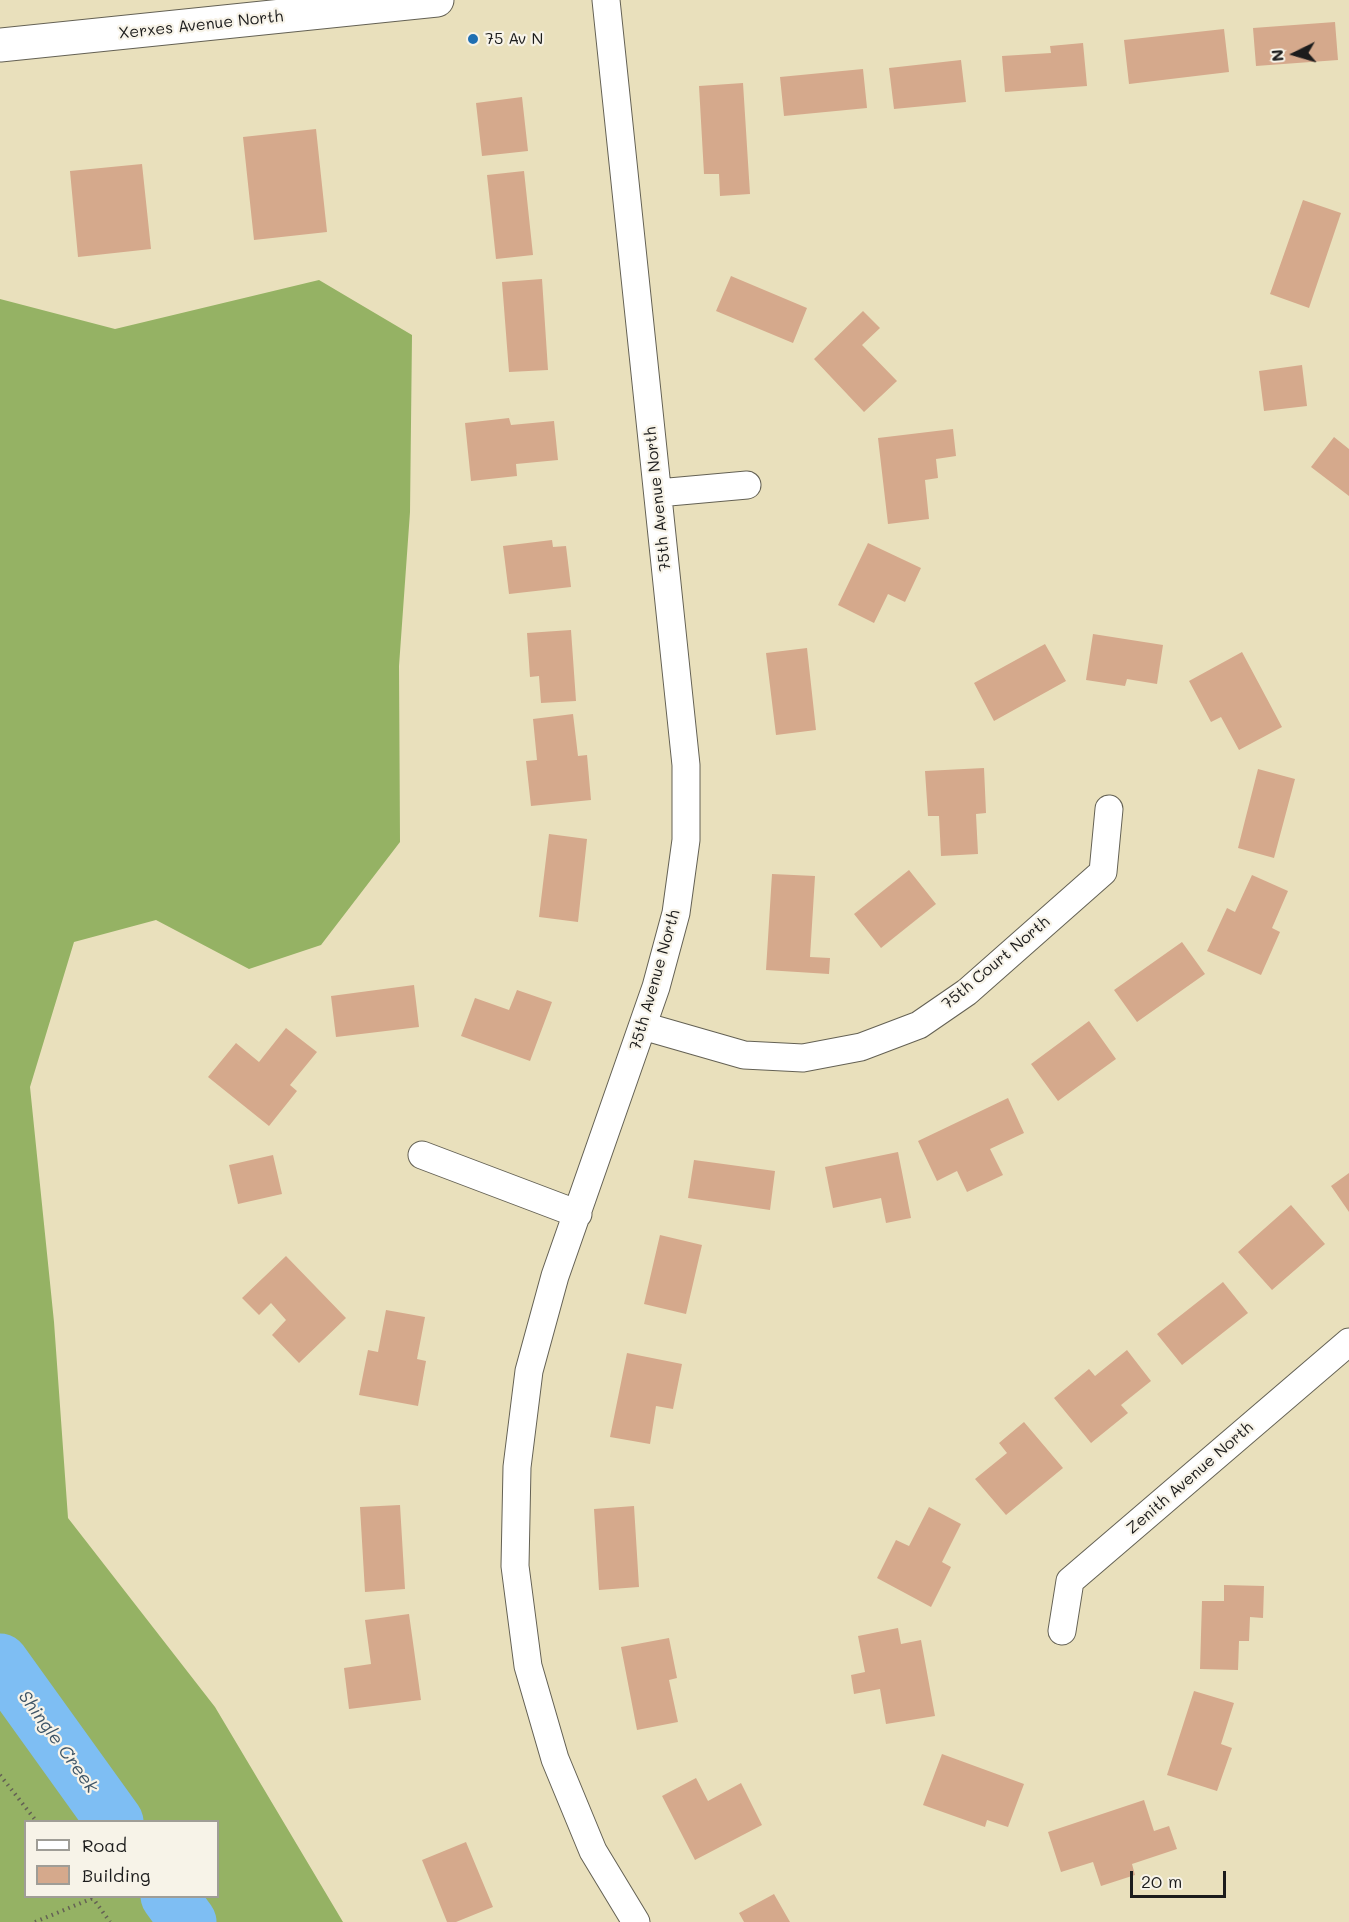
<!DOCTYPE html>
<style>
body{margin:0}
#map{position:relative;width:1349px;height:1922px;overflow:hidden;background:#e9e0bc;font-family:Mali,sans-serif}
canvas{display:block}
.legend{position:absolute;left:24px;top:1820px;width:195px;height:78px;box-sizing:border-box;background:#f7f3e8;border:2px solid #9f9d96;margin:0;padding:8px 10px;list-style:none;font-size:18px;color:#1c1c1c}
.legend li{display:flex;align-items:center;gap:12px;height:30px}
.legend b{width:30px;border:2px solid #9f9d96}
.north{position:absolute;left:1265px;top:24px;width:60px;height:60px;-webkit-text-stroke:4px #f7f3e8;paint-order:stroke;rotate:265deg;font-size:16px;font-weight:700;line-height:24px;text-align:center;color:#1c1c1c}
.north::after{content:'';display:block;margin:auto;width:21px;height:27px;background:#1c1c1c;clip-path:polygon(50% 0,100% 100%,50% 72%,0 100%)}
.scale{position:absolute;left:1130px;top:1871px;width:96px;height:27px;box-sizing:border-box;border:3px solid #1c1c1c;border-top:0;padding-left:8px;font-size:18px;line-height:21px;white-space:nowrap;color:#1c1c1c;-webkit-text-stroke:4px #f7f3e8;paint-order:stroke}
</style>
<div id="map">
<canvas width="1349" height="1922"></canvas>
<ul class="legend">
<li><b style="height:8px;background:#fff"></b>Road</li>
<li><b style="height:16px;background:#d5a98c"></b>Building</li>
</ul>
<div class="north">N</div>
<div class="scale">20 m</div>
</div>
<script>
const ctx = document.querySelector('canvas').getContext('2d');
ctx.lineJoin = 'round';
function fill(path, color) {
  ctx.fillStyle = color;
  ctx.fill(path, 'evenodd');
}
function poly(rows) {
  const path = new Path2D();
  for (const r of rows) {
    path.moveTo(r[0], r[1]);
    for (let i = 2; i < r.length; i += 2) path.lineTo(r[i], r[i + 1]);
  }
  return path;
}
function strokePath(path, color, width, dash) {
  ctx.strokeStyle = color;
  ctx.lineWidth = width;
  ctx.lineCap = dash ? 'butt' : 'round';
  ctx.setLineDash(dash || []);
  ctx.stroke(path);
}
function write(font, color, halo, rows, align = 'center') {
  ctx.font = font + ' Mali,sans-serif';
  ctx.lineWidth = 4.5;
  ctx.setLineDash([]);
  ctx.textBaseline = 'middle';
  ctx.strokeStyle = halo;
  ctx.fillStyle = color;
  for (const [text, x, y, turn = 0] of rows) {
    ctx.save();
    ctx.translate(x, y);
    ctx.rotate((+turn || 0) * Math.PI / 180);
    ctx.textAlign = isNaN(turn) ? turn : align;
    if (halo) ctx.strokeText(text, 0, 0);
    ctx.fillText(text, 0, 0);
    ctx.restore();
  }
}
fill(poly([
 [319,280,412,335,410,512,399,666,400,842,321,945,249,969,156,920,74,942,30,1087,54,1322,68,1518,215,1707,343,1922,0,1922,0,299,115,329],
 [26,1822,218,1822,218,1896,26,1896]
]), '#95b264');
strokePath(poly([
 [0,1662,115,1822],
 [169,1896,188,1922]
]), '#7ebef3', 57);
fill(poly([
 [1335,22,1338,60,1256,66,1253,28],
 [1224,29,1229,72,1129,84,1124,40],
 [1083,43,1087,86,1005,92,1002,56,1051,53,1050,46],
 [961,60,966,102,894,109,889,68],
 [863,69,867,108,784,116,780,77],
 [743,83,750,194,720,196,719,174,704,174,699,86],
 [522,97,528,151,482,156,476,103],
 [316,129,327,232,254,240,243,137],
 [142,164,151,249,78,257,70,171],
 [524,171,533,255,496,259,487,175],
 [1303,200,1341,213,1309,308,1270,294],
 [731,276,807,308,793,343,716,311],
 [542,279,548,370,509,372,502,282],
 [863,311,880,328,862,345,897,381,864,412,814,359],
 [1302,365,1307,406,1264,411,1259,371],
 [509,418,511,425,554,421,558,460,516,464,517,476,471,481,465,423],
 [953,429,956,456,936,459,938,478,925,480,929,519,888,524,878,438],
 [1334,437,1349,449,1349,496,1311,467],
 [552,540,553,547,566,546,571,587,509,594,503,546],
 [868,543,921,568,905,602,888,594,874,623,838,605],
 [571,630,576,701,541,703,539,676,530,677,527,633],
 [1093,634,1163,645,1157,684,1127,679,1125,686,1086,680],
 [1045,644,1066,681,994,721,974,683],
 [807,648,816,730,776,735,766,653],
 [1242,652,1282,727,1239,750,1221,717,1211,722,1189,681],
 [573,714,578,756,587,755,591,800,531,806,526,761,537,760,533,719],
 [984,768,986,813,976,814,978,854,941,856,939,816,928,816,925,771],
 [1258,769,1295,779,1274,858,1238,848],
 [549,834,587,839,578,922,539,917],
 [909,870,936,904,881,948,854,914],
 [772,874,815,876,810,957,830,958,829,974,766,970],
 [1252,875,1288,891,1272,928,1280,932,1261,975,1207,951,1227,908,1235,912],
 [1182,942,1205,974,1137,1022,1114,990],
 [414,985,419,1027,336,1037,331,996],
 [517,990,552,1002,530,1061,461,1036,475,998,509,1010],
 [1089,1021,1116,1059,1058,1101,1031,1064],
 [286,1028,317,1052,290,1085,297,1091,269,1126,208,1077,236,1043,259,1062],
 [1008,1098,1024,1133,990,1149,1003,1175,967,1192,957,1171,937,1181,918,1141],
 [898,1152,911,1218,886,1223,881,1198,833,1208,825,1167],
 [273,1155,282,1194,238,1204,229,1165],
 [694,1160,775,1171,770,1210,688,1198],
 [1349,1173,1349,1212,1331,1186],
 [1291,1205,1325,1244,1272,1290,1238,1252],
 [660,1235,702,1245,686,1314,644,1304],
 [286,1256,346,1318,299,1363,272,1335,286,1320,271,1303,259,1315,242,1298],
 [1223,1282,1248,1313,1182,1365,1157,1334],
 [386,1310,425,1317,417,1359,426,1361,418,1406,359,1395,368,1350,378,1352],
 [1127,1350,1151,1381,1121,1405,1128,1413,1091,1443,1054,1398,1089,1369,1095,1376],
 [627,1353,682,1364,673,1409,656,1406,650,1444,610,1437],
 [1024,1422,1063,1468,1006,1515,975,1479,1007,1453,999,1443],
 [400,1505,405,1589,365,1592,360,1507],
 [634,1506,639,1587,599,1590,594,1509],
 [929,1507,961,1524,942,1562,951,1567,931,1607,877,1578,896,1540,909,1546],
 [1224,1585,1264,1586,1263,1618,1250,1617,1249,1641,1239,1641,1238,1670,1200,1669,1202,1601,1224,1601],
 [409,1614,421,1700,349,1709,344,1668,371,1664,365,1620],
 [898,1628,901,1644,921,1640,935,1716,886,1724,880,1689,854,1694,851,1675,865,1672,858,1636],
 [669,1638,677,1678,669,1680,678,1722,637,1730,621,1647],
 [1194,1691,1234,1703,1221,1744,1232,1748,1217,1791,1167,1775],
 [942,1754,1024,1784,1008,1827,987,1820,985,1827,923,1805],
 [696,1778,708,1801,741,1783,762,1825,695,1860,662,1796],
 [1144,1800,1154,1831,1169,1826,1177,1849,1132,1864,1135,1875,1101,1886,1093,1862,1061,1872,1048,1832],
 [466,1842,493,1907,456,1922,447,1922,422,1860],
 [774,1894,790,1922,744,1922,739,1913]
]), '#d5a98c');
const street = poly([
 [606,0,686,765,686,840,676,913,656,987,555,1276,529,1371,517,1467,515,1566,528,1666,555,1759,593,1851,636,1922],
 [658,493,747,485],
 [643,1026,744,1055,803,1058,861,1047,919,1025,967,992,1103,872,1109,809],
 [422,1155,578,1214],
 [1062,1631,1070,1581,1349,1342]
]);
const secondary = poly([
 [0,45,437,0]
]);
strokePath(street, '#646154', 29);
strokePath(secondary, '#646154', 35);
strokePath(poly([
 [0,1775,37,1822],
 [92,1897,110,1922],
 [35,1922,93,1898]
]), '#646154', 4, [1.5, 4.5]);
strokePath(street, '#fff', 27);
strokePath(secondary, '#fff', 33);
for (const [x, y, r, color] of [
 [473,39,6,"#1f6fb2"]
]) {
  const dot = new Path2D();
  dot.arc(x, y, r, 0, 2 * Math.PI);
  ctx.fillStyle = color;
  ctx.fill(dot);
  strokePath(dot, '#f7f3e8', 2);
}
write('16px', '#1c1c1c', '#f7f3e8', [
 ["Xerxes Avenue North",201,25,-6],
 ["75th Avenue North",658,499,-96],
 ["75th Court North",996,963,-40],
 ["75th Avenue North",655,980,-74],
 ["Zenith Avenue North",1190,1478,-41]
]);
write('16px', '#1c1c1c', '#f7f3e8', [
 ["75 Av N",485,39]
], 'left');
write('italic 18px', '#3e5567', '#f7f3e8', [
 ["Shingle Creek",58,1742,54]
]);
</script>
